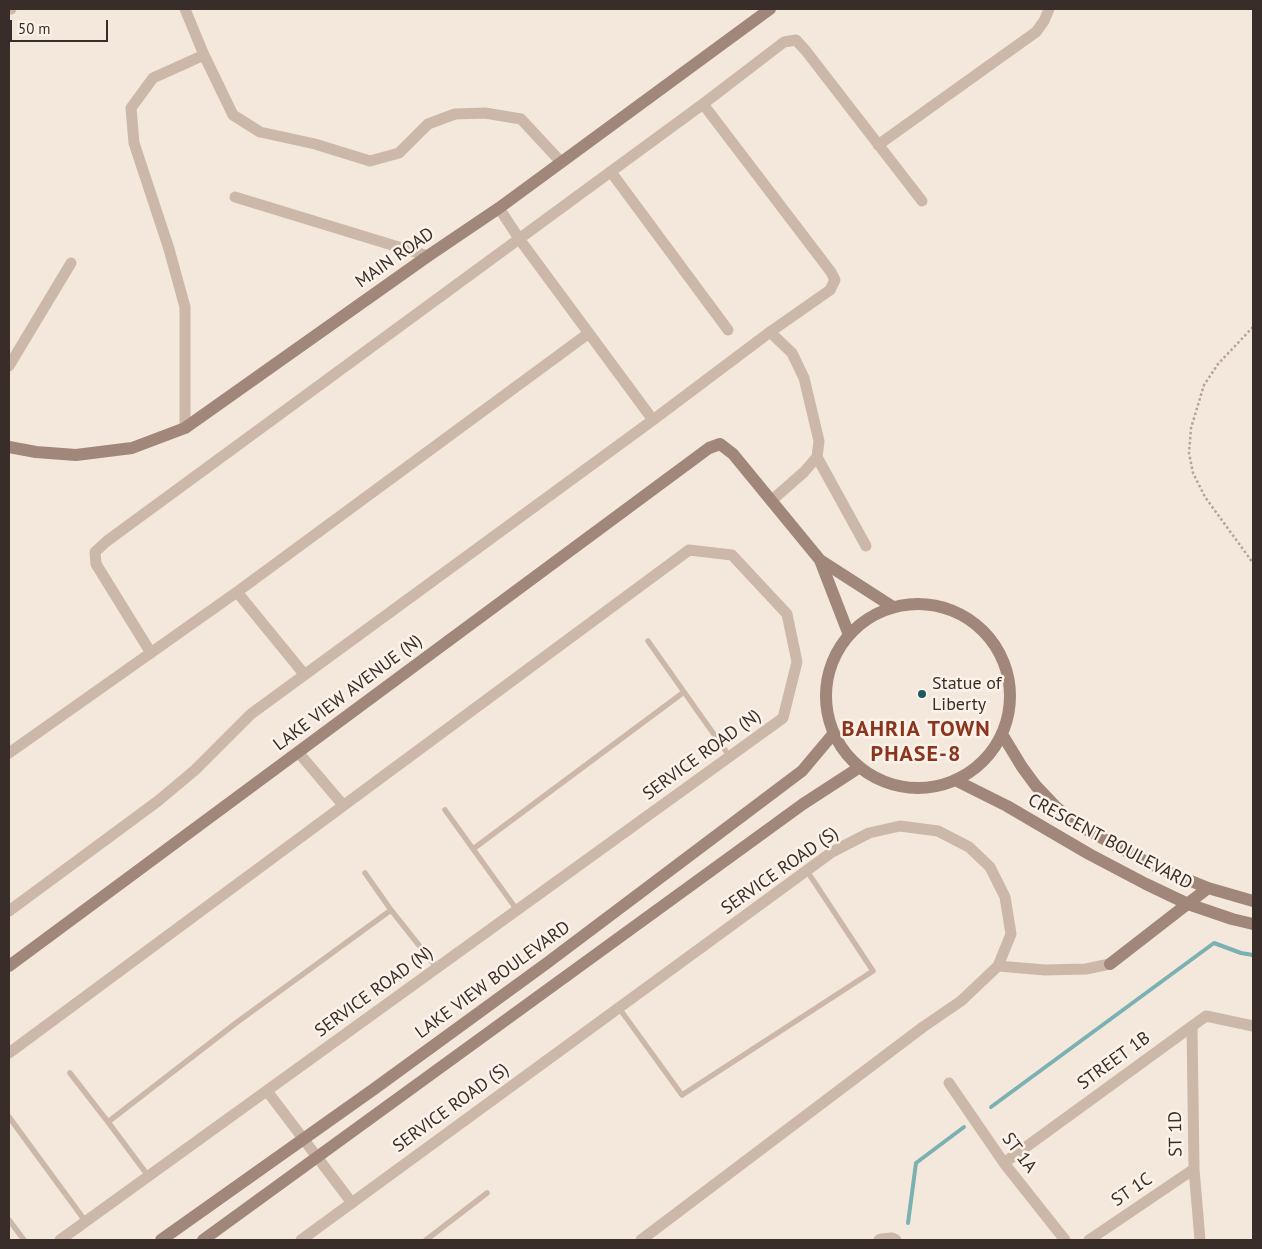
<!DOCTYPE html>
<style>
body{margin:0}
#map{position:relative;width:1262px;height:1249px;overflow:hidden;background:#f4e8dd;font-family:"PT Sans",sans-serif}
canvas{display:block}
.frame{position:absolute;inset:0;border:10px solid #392d29;pointer-events:none}
.scale{position:absolute;left:10px;top:20px;width:98px;height:22px;box-sizing:border-box;border:2px solid #392d29;border-top:0;padding-left:6px;font-size:15px;line-height:18px;white-space:nowrap;color:#392d29;-webkit-text-stroke:4px #fbf3ea;paint-order:stroke}
</style>
<div id="map">
<canvas width="1262" height="1249"></canvas>
<div class="frame"></div>
<div class="scale">50 m</div>
</div>
<script>
const ctx = document.querySelector('canvas').getContext('2d');
ctx.lineJoin = 'round';
function poly(rows) {
  const path = new Path2D();
  for (const r of rows) {
    if (r.length === 3) {
      path.moveTo(r[0] + r[2], r[1]);
      path.arc(r[0], r[1], r[2], 0, 2 * Math.PI);
      continue;
    }
    path.moveTo(r[0], r[1]);
    for (let i = 2; i < r.length; i += 2) path.lineTo(r[i], r[i + 1]);
  }
  return path;
}
function strokePath(path, color, width, dash) {
  ctx.strokeStyle = color;
  ctx.lineWidth = width;
  ctx.lineCap = dash ? 'butt' : 'round';
  ctx.setLineDash(dash || []);
  ctx.stroke(path);
}
function write(font, color, halo, rows, align = 'center') {
  ctx.font = font + ' "PT Sans",sans-serif';
  ctx.lineWidth = 5;
  ctx.setLineDash([]);
  ctx.textBaseline = 'middle';
  ctx.strokeStyle = halo;
  ctx.fillStyle = color;
  for (const [text, x, y, turn = 0] of rows) {
    ctx.save();
    ctx.translate(x, y);
    ctx.rotate((+turn || 0) * Math.PI / 180);
    ctx.textAlign = isNaN(turn) ? turn : align;
    if (halo) ctx.strokeText(text, 0, 0);
    ctx.fillText(text, 0, 0);
    ctx.restore();
  }
}
strokePath(poly([
 [991,1107,1214,943,1241,953,1253,955],
 [908,1223,916,1163,964,1127]
]), '#7bb1b2', 4);
strokePath(poly([
 [1253,327,1218,364,1204,385,1191,428,1189,453,1193,473,1205,497,1253,563]
]), '#b8a293', 2.5, [2.5, 2.5]);
strokePath(poly([
 [648,641,730,757],
 [445,810,517,910],
 [473,849,684,692],
 [365,873,391,910,437,968],
 [619,1008,682,1095,873,971,807,871],
 [70,1073,108,1122,149,1177],
 [9,1117,86,1222],
 [108,1122,236,1023,391,910],
 [9,1220,24,1240],
 [426,1240,487,1193]
]), '#ccb8a8', 5.5);
strokePath(poly([
 [9,9,11,9],
 [185,9,204,55,233,115,260,132,315,144,370,161,399,153,428,124,455,114,485,113,521,119,561,162],
 [878,145,1036,32,1044,21,1049,9],
 [611,172,728,330],
 [235,197,428,256],
 [499,208,520,240,653,420],
 [770,332,792,353,804,378,819,441,817,457,804,472,771,501],
 [9,366,71,263],
 [185,428,185,307,169,249,134,143,131,108,153,78,204,55],
 [817,457,866,546],
 [237,592,304,674],
 [151,653,96,564,95,552,107,541,703,104,784,42,796,40,806,51,922,201],
 [298,752,343,805],
 [9,753,237,592,589,333],
 [9,911,158,801,195,770,251,714,653,420,770,332,830,290,835,280,831,272,703,104],
 [998,966,1045,970,1086,969,1110,964],
 [1192,1026,1194,1169,1200,1240],
 [9,1053,689,550,732,555,787,614,797,662,783,718,60,1240],
 [949,1083,1004,1163,1065,1240],
 [267,1091,352,1203],
 [1004,1163,1206,1016,1253,1026],
 [301,1240,832,852,869,833,900,826,938,831,969,847,990,867,1005,897,1011,934,998,966,961,1001,923,1027,641,1240],
 [879,1240,881,1239,892,1238,896,1240],
 [1089,1240,1194,1169]
]), '#ccb8a8', 11);
strokePath(poly([
 [9,447,36,452,76,455,132,448,185,428,428,256,499,208,770,9],
 [820,560,849,635],
 [918,696,92],
 [1002,734,1022,767,1036,786,1055,806,1074,823,1152,865,1208,888,1253,901],
 [955,780,1007,806,1089,854,1146,884,1188,904,1232,919,1253,924],
 [1110,964,1208,888],
 [9,966,709,448,720,444,733,454,820,560,893,607],
 [161,1240,374,1089,547,963,802,771,834,733],
 [203,1240,803,804,860,767]
]), '#a0877a', 12);
for (const [x, y, r, color] of [
 [922,694,5,"#1c5a5d"]
]) {
  const dot = new Path2D();
  dot.arc(x, y, r, 0, 2 * Math.PI);
  ctx.fillStyle = color;
  ctx.fill(dot);
  strokePath(dot, '#fbf3ea', 2);
}
write('18px', '#392d29', '#fbf3ea', [
 ["MAIN ROAD",395,258,-35],
 ["LAKE VIEW AVENUE (N)",348,693,-37],
 ["SERVICE ROAD (N)",702,755,-36],
 ["CRESCENT BOULEVARD",1110,842,28],
 ["SERVICE ROAD (S)",780,871,-35],
 ["LAKE VIEW BOULEVARD",493,980,-36],
 ["SERVICE ROAD (N)",374,992,-36],
 ["STREET 1B",1114,1061,-36],
 ["SERVICE ROAD (S)",451,1108,-36],
 ["ST 1D",1176,1134,-91],
 ["ST 1A",1019,1153,53],
 ["ST 1C",1132,1190,-34]
]);
write('18px', '#392d29', '#fbf3ea', [
 ["Statue of",932,684],
 ["Liberty",932,705]
], 'left');
ctx.letterSpacing = '1px';
write('bold 22px', '#8c351e', '#fbf3ea', [
 ["BAHRIA TOWN",916,730],
 ["PHASE-8",916,755]
]);
ctx.letterSpacing = '0px';
</script>
